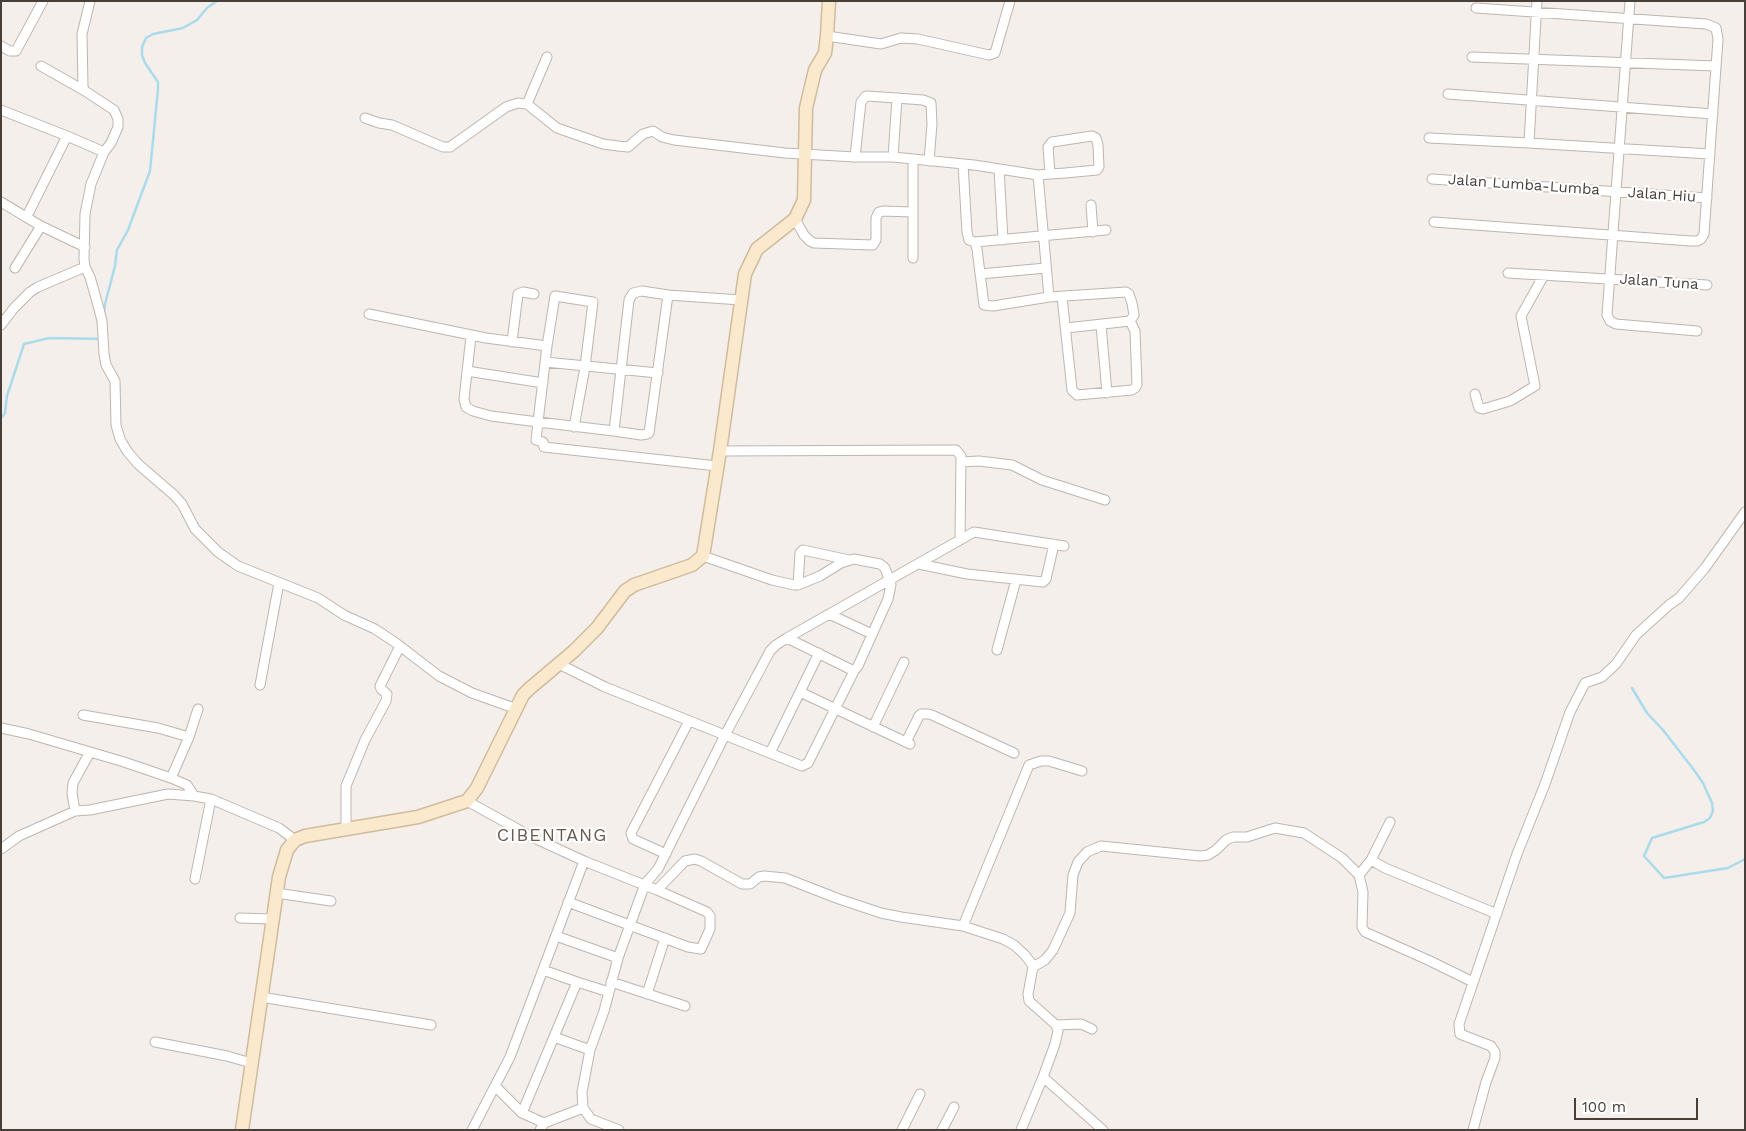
<!DOCTYPE html>
<style>
body{margin:0}
#map{position:relative;width:1746px;height:1131px;overflow:hidden;background:#f4efea;font-family:"Work Sans",sans-serif}
canvas{display:block}
.frame{position:absolute;inset:0;border:2px solid #473f38;pointer-events:none}
.scale{position:absolute;left:1574px;top:1098px;width:124px;height:22px;box-sizing:border-box;border:2px solid #473f38;border-top:0;padding-left:6px;font-size:15px;line-height:18px;white-space:nowrap;color:#473f38;-webkit-text-stroke:4px #fff;paint-order:stroke}
</style>
<div id="map">
<canvas width="1746" height="1131"></canvas>
<div class="frame"></div>
<div class="scale">100 m</div>
</div>
<script>
const ctx = document.querySelector('canvas').getContext('2d');
ctx.lineJoin = 'round';
function poly(rows) {
  const path = new Path2D();
  for (const r of rows) {
    path.moveTo(r[0], r[1]);
    for (let i = 2; i < r.length; i += 2) path.lineTo(r[i], r[i + 1]);
  }
  return path;
}
function strokePath(path, color, width, dash) {
  ctx.strokeStyle = color;
  ctx.lineWidth = width;
  ctx.lineCap = dash ? 'butt' : 'round';
  ctx.setLineDash(dash || []);
  ctx.stroke(path);
}
function write(font, color, halo, rows, align = 'center') {
  ctx.font = font + ' "Work Sans",sans-serif';
  ctx.lineWidth = 4.5;
  ctx.setLineDash([]);
  ctx.textBaseline = 'middle';
  ctx.strokeStyle = halo;
  ctx.fillStyle = color;
  for (const [text, x, y, turn = 0] of rows) {
    ctx.save();
    ctx.translate(x, y);
    ctx.rotate((+turn || 0) * Math.PI / 180);
    ctx.textAlign = isNaN(turn) ? turn : align;
    if (halo) ctx.strokeText(text, 0, 0);
    ctx.fillText(text, 0, 0);
    ctx.restore();
  }
}
strokePath(poly([
 [104,314,105,304,115,266,117,250,128,230,150,171,158,89,158,82,145,63,142,55,142,47,146,38,153,34,183,28,197,20,207,8,217,1],
 [1,418,5,413,7,396,24,344,49,338,102,339],
 [1632,688,1647,713,1663,730,1694,770,1703,783,1712,803,1713,811,1710,818,1704,822,1652,838,1644,856,1664,878,1728,868,1745,859]
]), '#abdbeb', 2.5);
const street = poly([
 [90,1,82,34,83,87,85,91,114,110,118,119,118,127,111,143,104,152,91,184,85,214,84,259,85,267,90,277,99,309,102,321,104,354,106,365,115,381,116,425,120,439,127,451,138,464,174,495,182,504,195,529,218,552,238,566,318,598,344,615,375,629,396,643,439,676,472,693,517,709],
 [1537,1,1529,143,1710,154],
 [1630,1,1607,315,1610,321,1616,324,1697,331],
 [827,36,881,44,901,38,918,39,989,55,995,53,1010,1],
 [1,46,10,51,16,51,43,1],
 [1472,57,1716,66],
 [41,66,85,91],
 [1448,94,1713,114],
 [527,104,547,57],
 [1,110,67,136,104,152],
 [365,118,379,123,392,125,443,147,450,147,506,107,518,103,527,104,557,128,603,144,618,146,628,147,643,134,653,131,662,137,674,140,785,153,855,157,893,157,974,165,1038,175,1049,297,1126,292,1129,294,1132,303,1134,315,1130,321],
 [1429,138,1529,143],
 [855,157,861,102,866,96,882,97,923,100,931,103,932,124,929,161],
 [893,157,897,98],
 [963,164,967,232,969,240,975,242,977,249,984,305,993,306,1049,297],
 [999,169,1003,240],
 [1038,175,1050,174,1065,173,1097,170,1099,167,1098,145,1096,138,1092,136,1052,142,1048,147,1050,174],
 [1432,179,1707,198],
 [1,202,41,226,85,247],
 [1091,205,1093,232],
 [27,216,67,136],
 [795,219,804,235,810,241,814,243,873,245,876,240,876,218,879,212,883,211,913,212],
 [1434,222,1691,241,1697,241,1701,239,1704,234,1718,39,1716,28,1706,24,1476,8],
 [975,242,1106,230],
 [913,258,913,159],
 [15,268,41,226],
 [1508,273,1707,285],
 [980,274,1046,268],
 [1062,297,1072,390,1077,395,1132,390,1135,388,1137,385,1135,331,1130,321],
 [369,314,486,338,547,346,538,422,614,431,629,300,633,293,642,291,668,295,741,300],
 [1,325,14,308,30,292,38,287,85,267],
 [1101,325,1107,393],
 [1066,328,1130,321],
 [471,336,464,399,466,407,473,411,491,416,538,422,536,440,543,442,544,447,717,466],
 [512,342,518,294,523,292,534,294],
 [547,346,555,296,593,302,585,367,574,427],
 [545,362,658,373],
 [467,371,543,383],
 [1475,394,1479,408,1483,409,1510,401,1535,386,1521,316,1544,275],
 [614,431,641,435,647,434,649,433,668,295],
 [720,451,956,450,961,456,960,540],
 [961,462,979,461,1012,465,1042,480,1105,500],
 [703,556,772,580,794,585,798,585,820,576,841,563,854,559,880,564,885,568,891,585,888,599,858,666,854,671],
 [919,564,967,574,1043,582,1046,579,1054,544],
 [798,585,800,553,803,550,849,560],
 [829,614,872,634],
 [997,650,1016,580],
 [559,664,605,687,802,766,808,763,854,671,787,638],
 [260,685,279,583],
 [800,692,910,744],
 [83,715,158,728,189,737],
 [873,727,904,662],
 [1,728,29,734,124,762,171,778,187,785,194,796],
 [906,742,919,716,921,714,928,714,932,715,1014,753],
 [770,753,819,653],
 [171,778,189,737,198,709],
 [467,801,532,837,584,861,657,890,685,861,695,859,701,861,742,884,750,884,759,877,764,876,785,878,839,899,881,913,901,917,963,926,1003,939,1014,945,1025,955,1031,963,1033,967,1028,994,1029,1001,1056,1025,1058,1031,1055,1044,1043,1077,1103,1130],
 [75,811,72,793,73,783,90,752],
 [346,830,346,786,365,740,386,701,387,694,381,689,380,686,400,646],
 [1,849,19,836,75,811,90,810,168,794,194,796,211,799,279,828,295,840],
 [666,854,633,839,631,833,689,721],
 [1371,860,1390,822],
 [1359,875,1371,860,1385,868,1497,914],
 [195,879,211,799],
 [276,893,331,901],
 [568,902,688,947,701,949,710,929,710,916,707,912,657,890],
 [240,918,272,919],
 [963,926,1029,765,1041,761,1049,761,1082,771],
 [556,936,618,958],
 [1033,967,1045,960,1053,950,1070,913,1073,875,1078,862,1087,852,1101,846,1200,856,1208,855,1216,850,1226,840,1233,837,1247,837,1275,828,1304,833,1342,858,1359,875,1363,892,1362,927,1365,932,1428,960,1473,982],
 [543,970,577,982],
 [611,982,685,1006],
 [647,994,665,938],
 [261,997,431,1025],
 [1056,1025,1081,1024,1092,1029],
 [554,1037,590,1050],
 [155,1042,227,1056,251,1063],
 [496,1087,522,1113,544,1123],
 [522,1113,577,982,609,992],
 [472,1130,510,1057,584,861],
 [540,1130,544,1123,583,1108],
 [619,1130,591,1119,583,1108,582,1092,590,1050,604,1011,618,958,645,884,658,869,725,735,770,651,776,645,787,638,974,532,1064,546],
 [902,1130,920,1094],
 [942,1130,954,1107],
 [1021,1130,1043,1077],
 [1473,1130,1486,1082,1495,1058,1495,1052,1491,1046,1460,1034,1459,1024,1517,854,1545,784,1570,712,1585,683,1602,677,1616,664,1636,635,1669,605,1679,598,1705,568,1745,512]
]);
const secondary = poly([
 [242,1130,279,877,287,850,295,840,305,836,418,817,467,801,477,788,523,695,529,689,574,651,597,628,625,591,634,585,692,565,703,556,720,451,745,274,757,249,795,219,804,200,806,108,815,70,825,53,827,36,829,1]
]);
strokePath(street, '#bfb5ad', 11);
strokePath(secondary, '#d0bb9d', 15);
strokePath(street, '#fff', 9);
strokePath(secondary, '#fbe9cd', 12);
write('15px', '#473f38', '#fff', [
 ["Jalan Lumba-Lumba",1524,185,4],
 ["Jalan Hiu",1662,195,4],
 ["Jalan Tuna",1659,282,4]
]);
ctx.letterSpacing = '1px';
write('18px', '#695b50', '#fff', [
 ["CIBENTANG",552,836]
]);
ctx.letterSpacing = '0px';
</script>
